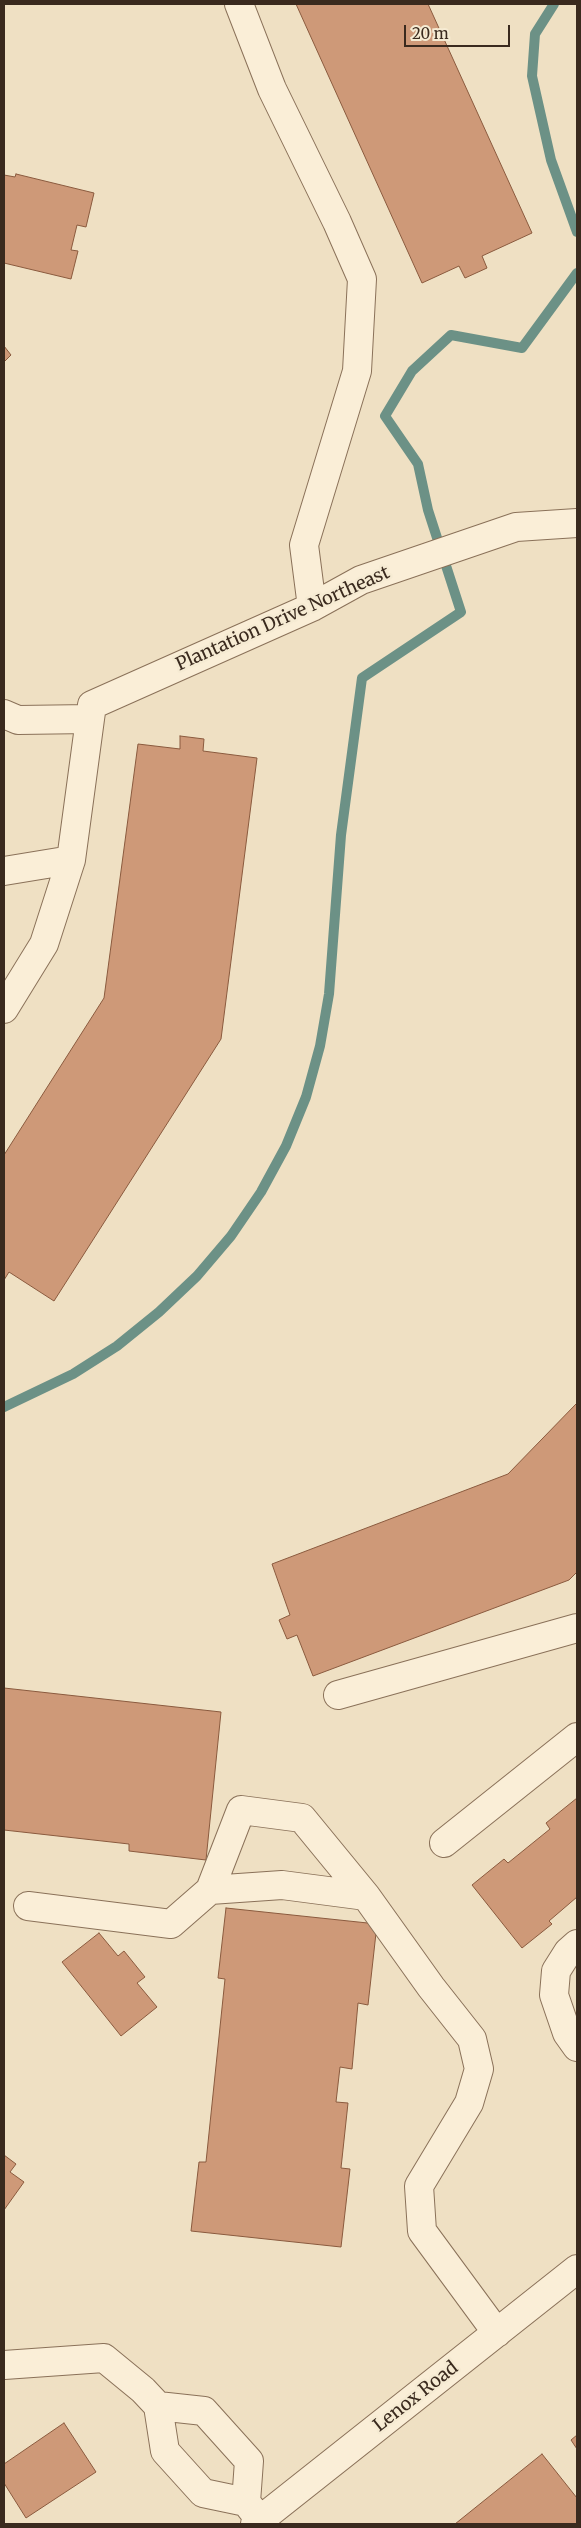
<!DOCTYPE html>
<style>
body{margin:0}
#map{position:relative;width:581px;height:2528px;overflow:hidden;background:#efe0c3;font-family:Merriweather,serif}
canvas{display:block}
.frame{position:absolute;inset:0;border:5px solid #3a2a1e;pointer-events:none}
.scale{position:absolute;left:404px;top:25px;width:106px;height:22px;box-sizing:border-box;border:2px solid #3a2a1e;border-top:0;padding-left:6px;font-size:15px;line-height:18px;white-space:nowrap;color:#3a2a1e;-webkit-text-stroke:4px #f6ebd3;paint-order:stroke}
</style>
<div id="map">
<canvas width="581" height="2528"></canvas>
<div class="frame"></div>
<div class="scale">20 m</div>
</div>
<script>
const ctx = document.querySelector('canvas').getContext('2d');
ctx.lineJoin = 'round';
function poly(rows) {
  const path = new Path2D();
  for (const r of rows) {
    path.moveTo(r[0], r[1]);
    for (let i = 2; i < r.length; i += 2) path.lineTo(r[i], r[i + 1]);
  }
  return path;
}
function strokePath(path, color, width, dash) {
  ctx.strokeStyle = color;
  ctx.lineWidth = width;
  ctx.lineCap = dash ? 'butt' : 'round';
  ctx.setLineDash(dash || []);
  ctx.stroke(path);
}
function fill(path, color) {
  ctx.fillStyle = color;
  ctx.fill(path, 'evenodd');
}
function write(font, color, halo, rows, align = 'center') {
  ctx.font = font + ' Merriweather,serif';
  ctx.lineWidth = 5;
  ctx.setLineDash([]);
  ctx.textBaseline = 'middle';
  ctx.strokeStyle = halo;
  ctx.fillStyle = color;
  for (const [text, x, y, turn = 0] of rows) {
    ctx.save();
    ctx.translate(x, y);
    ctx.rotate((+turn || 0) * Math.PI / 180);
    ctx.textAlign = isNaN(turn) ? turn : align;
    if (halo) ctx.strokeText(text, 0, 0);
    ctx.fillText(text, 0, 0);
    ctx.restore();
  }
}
strokePath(poly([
 [554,4,535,34,532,76,551,160,577,232],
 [4,1407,73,1374,117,1346,159,1312,197,1276,231,1236,261,1192,286,1146,306,1097,320,1046,329,994,341,835,362,678,461,612,428,510,418,464,385,416,412,371,451,335,522,348,577,273]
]), '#6c9186', 10);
const building = poly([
 [296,4,428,4,532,233,482,256,487,268,465,278,459,266,422,283,296,4],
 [16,174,94,193,86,227,77,225,71,250,78,251,71,279,4,263,4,175,15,177,16,174],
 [4,346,11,355,4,362,4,346],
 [180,736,204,739,203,751,257,758,221,1039,54,1301,9,1272,4,1280,4,1155,104,998,138,744,180,749,180,736],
 [577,1403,577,1572,569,1580,313,1676,297,1635,287,1639,279,1620,290,1615,272,1564,508,1474,577,1403],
 [4,1688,221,1712,206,1860,129,1851,129,1844,4,1830,4,1688],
 [577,1798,577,1897,549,1921,552,1924,522,1948,472,1885,504,1859,508,1863,550,1829,546,1823,577,1798],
 [226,1908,377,1924,368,2005,358,2003,352,2069,340,2067,336,2102,348,2103,341,2168,350,2169,341,2247,191,2231,199,2162,206,2162,225,1979,218,1978,226,1908],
 [99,1933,118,1956,124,1951,145,1977,137,1983,157,2007,121,2036,62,1962,99,1933],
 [4,2155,16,2164,10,2172,24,2182,4,2210,4,2155],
 [64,2423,96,2472,26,2518,4,2483,4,2464,64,2423],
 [577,2435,577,2449,571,2440,577,2435],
 [542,2454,577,2498,577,2524,455,2524,542,2454]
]);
fill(building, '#ce9978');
strokePath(building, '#8a5a3e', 1);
const minor = poly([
 [239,4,272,89,337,222,362,279,357,371,304,545,312,607],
 [4,714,18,720,90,719,92,705,312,607,361,580,516,527,577,523],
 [4,871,71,860],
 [4,1009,44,944,71,860,90,719],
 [338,1695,577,1628],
 [444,1843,577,1737],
 [210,1890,241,1810,302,1818,366,1896],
 [28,1906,171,1924,210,1890,282,1885,366,1896,431,1987,472,2039,479,2069,469,2103,419,2186,422,2231,497,2333],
 [577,1944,568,1952,556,1971,554,1995,567,2033,577,2047],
 [4,2365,104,2358,143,2390,158,2406,165,2451,203,2493,246,2502,260,2520],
 [158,2406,204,2411,249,2461,246,2502],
 [255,2524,577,2269]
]);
strokePath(minor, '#8a7159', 30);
strokePath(minor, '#faeed7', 28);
write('18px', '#3a2a1e', '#f6ebd3', [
 ["Plantation Drive Northeast",283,619,-24],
 ["Lenox Road",416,2397,-38]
]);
</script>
